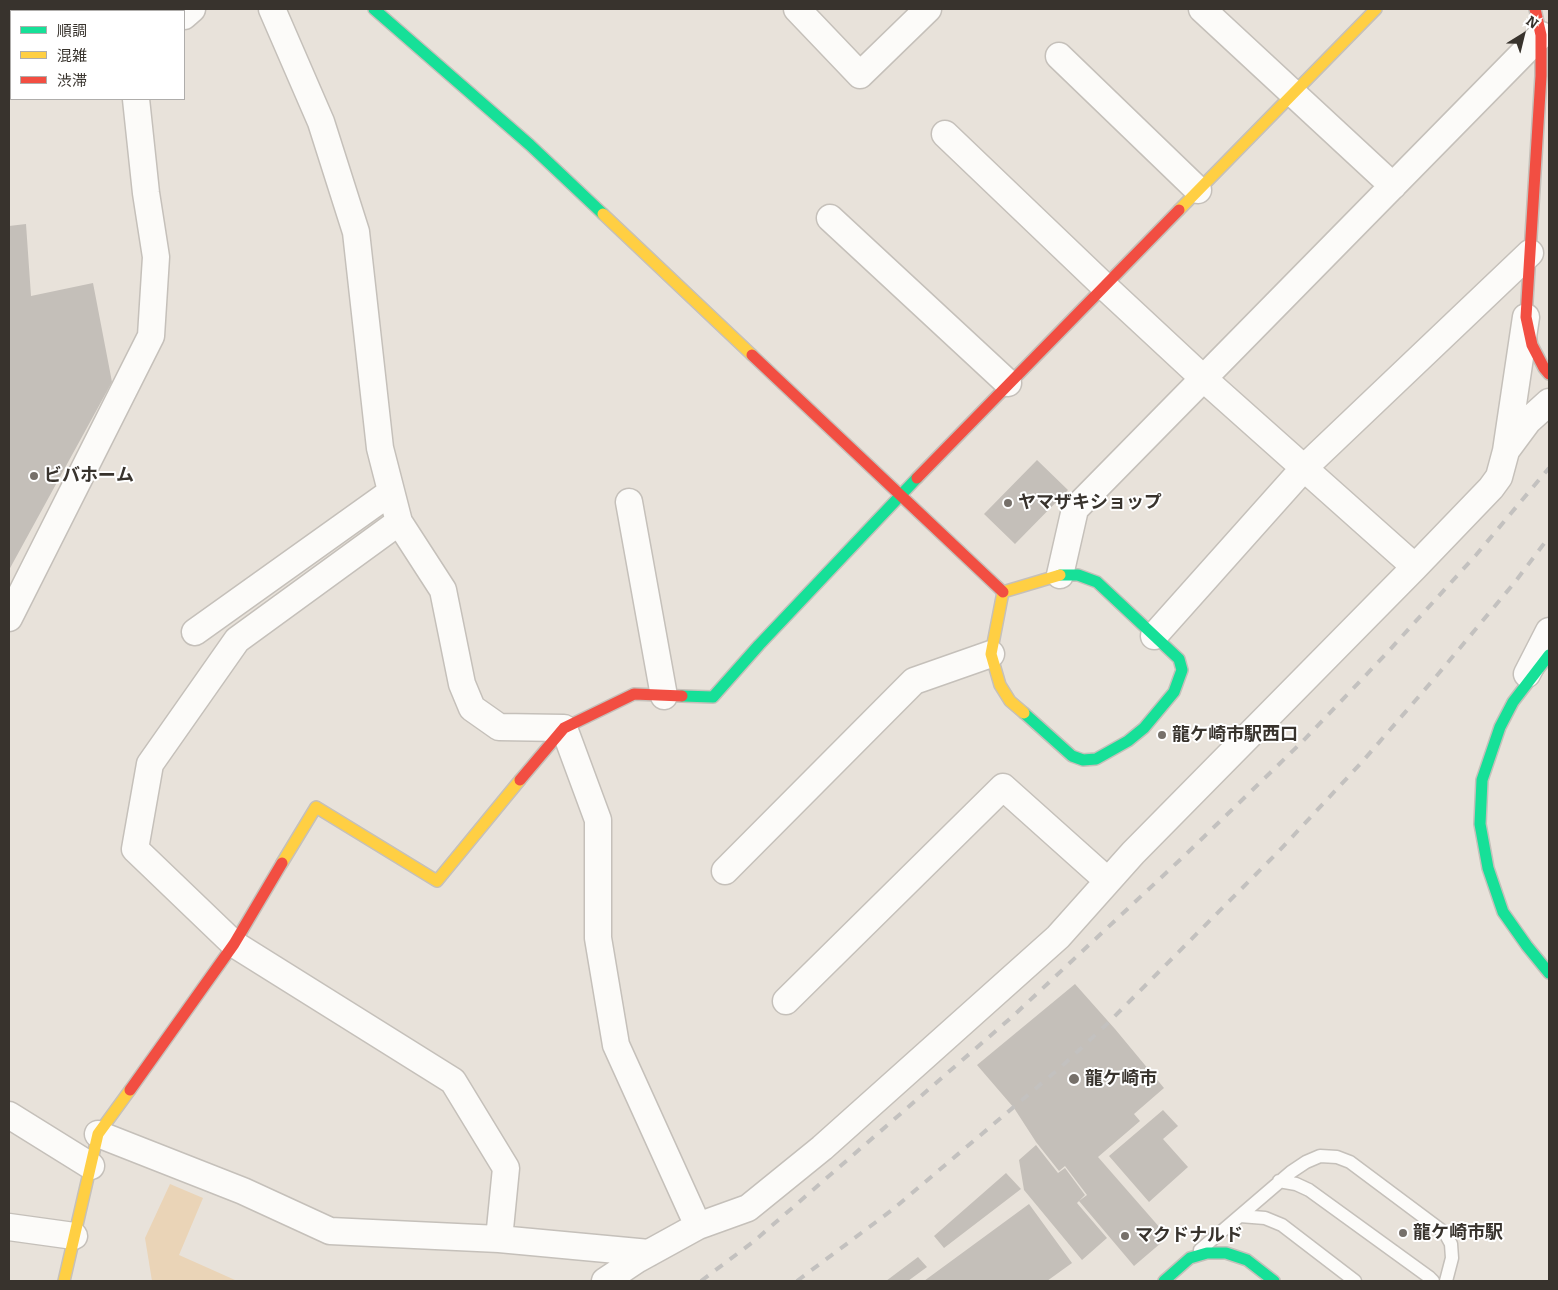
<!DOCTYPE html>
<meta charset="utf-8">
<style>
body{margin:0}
#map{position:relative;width:1558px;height:1290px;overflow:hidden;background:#e8e2da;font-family:Bitter,"Noto Sans JP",serif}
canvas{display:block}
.frame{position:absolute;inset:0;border:10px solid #38332d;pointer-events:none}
.legend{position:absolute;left:10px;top:10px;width:175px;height:90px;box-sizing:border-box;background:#fff;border:1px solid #afadab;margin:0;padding:6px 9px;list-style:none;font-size:15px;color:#38332d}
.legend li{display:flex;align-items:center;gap:10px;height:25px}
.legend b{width:25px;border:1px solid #afadab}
.north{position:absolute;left:1498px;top:10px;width:50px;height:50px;-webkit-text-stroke:4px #fff;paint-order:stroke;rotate:36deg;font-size:14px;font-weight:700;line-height:20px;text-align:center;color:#38332d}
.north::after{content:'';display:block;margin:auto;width:18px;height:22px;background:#38332d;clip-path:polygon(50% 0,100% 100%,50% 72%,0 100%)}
</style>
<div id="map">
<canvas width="1558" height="1290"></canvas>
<div class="frame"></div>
<ul class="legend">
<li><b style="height:6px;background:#16e098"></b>順調</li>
<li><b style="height:6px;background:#ffcf43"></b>混雑</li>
<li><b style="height:6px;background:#f24e42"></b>渋滞</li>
</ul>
<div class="north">N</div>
</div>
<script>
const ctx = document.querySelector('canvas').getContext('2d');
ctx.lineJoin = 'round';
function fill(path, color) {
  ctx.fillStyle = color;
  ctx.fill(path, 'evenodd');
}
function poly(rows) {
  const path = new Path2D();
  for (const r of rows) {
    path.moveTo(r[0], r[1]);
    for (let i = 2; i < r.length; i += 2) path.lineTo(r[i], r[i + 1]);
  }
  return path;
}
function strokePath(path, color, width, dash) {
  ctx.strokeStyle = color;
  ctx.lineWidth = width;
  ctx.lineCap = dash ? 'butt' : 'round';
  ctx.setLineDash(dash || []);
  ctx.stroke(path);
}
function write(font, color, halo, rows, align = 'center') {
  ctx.font = font + ' Bitter,"Noto Sans JP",serif';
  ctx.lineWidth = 4;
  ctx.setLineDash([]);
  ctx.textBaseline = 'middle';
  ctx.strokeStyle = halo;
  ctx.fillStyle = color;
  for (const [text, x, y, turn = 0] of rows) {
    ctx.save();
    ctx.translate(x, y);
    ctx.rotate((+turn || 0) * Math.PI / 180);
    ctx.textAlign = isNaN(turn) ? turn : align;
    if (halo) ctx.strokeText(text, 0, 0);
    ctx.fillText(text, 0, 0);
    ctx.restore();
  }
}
fill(poly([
 [170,1184,203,1198,179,1255,235,1280,235,1281,152,1281,145,1238]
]), '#ead4b7');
fill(poly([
 [26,224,31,296,93,283,112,382,9,570,9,226],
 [1037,460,1068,490,1015,544,984,514],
 [1075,984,1115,1029,1164,1088,1134,1114,1140,1121,1098,1157,1168,1237,1134,1266,1079,1201,1087,1195,1065,1166,1059,1171,1036,1142,1014,1108,977,1065],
 [1163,1110,1178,1126,1163,1139,1188,1167,1149,1202,1109,1156],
 [1036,1145,1058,1173,1065,1168,1085,1195,1077,1203,1107,1238,1082,1260,1024,1190,1019,1160],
 [1006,1173,1021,1189,944,1248,934,1236],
 [1029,1204,1072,1263,1047,1281,924,1281],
 [918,1257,927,1267,908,1281,886,1281]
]), '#c4bfb9');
const lane = poly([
 [1279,1181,1296,1184,1309,1190,1429,1277,1433,1281],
 [1240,1216,1265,1218,1282,1225,1355,1281],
 [1200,1250,1291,1172,1306,1162,1320,1156,1337,1157,1350,1162,1445,1233,1451,1244,1452,1258,1446,1281]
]);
const street = poly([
 [272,9,321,122,356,232,380,448,399,522,443,590,462,684,472,708,499,727,564,728,598,820,598,938,616,1045,698,1226],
 [797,9,860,75,928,9],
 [1202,9,1393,186],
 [184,16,192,9],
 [1059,56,1198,190],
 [945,134,1104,286,1204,379,1415,567],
 [830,218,1008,383],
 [1508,448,1528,421,1549,402],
 [629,502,664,696],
 [399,522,237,640,150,764,135,849,234,944,453,1081,506,1168,499,1239],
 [1060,575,1075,509,1541,35],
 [9,618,151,336,156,257,146,193,136,99],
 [195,632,391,492],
 [1154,636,1304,468,1530,253],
 [1527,674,1549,631],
 [725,871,914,681,991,654],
 [786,1001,1003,787,1108,881],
 [9,1115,91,1166],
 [98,1134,243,1191,330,1231,499,1239,649,1253],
 [9,1227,74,1236],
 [605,1281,638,1259,698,1226,748,1208,822,1148,1058,937,1133,853,1415,567,1491,488,1499,477,1506,451,1526,317]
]);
const fast = poly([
 [374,9,530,145,603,214],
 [1549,655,1513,702,1500,727,1482,780,1480,824,1488,868,1503,912,1527,946,1549,973],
 [682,696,713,697,759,645,917,478],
 [1024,713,1072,756,1083,760,1096,759,1128,741,1144,728,1174,692,1182,670,1179,659,1097,582,1078,575,1060,575],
 [1164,1281,1190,1258,1207,1253,1226,1253,1247,1260,1274,1281]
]);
const slow = poly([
 [1179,210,1376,9],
 [603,214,752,355],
 [1024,713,1010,701,1000,685,991,654,1003,592,1060,575],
 [282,863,316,807,437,881,520,780],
 [64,1281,98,1134,130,1090]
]);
const jam = poly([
 [1535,9,1541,35,1541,76,1526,317,1532,345,1544,368,1549,374],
 [752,355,1003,592],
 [917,478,1179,210],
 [520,780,564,728,634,694,682,696],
 [130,1090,234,944,282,863]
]);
strokePath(lane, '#c5c0ba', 15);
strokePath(street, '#c5c0ba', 29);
strokePath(fast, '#c5c0ba', 14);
strokePath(slow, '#c5c0ba', 14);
strokePath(jam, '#c5c0ba', 14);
strokePath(lane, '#fcfbf9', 12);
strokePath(street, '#fcfbf9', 26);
strokePath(fast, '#16e098', 11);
strokePath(slow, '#ffcf43', 11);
strokePath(jam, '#f24e42', 11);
strokePath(poly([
 [701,1281,753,1242,1013,1016,1182,858,1303,741,1385,655,1476,555,1549,468],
 [797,1281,892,1210,1061,1067,1108,1023,1279,851,1362,762,1434,679,1515,582,1549,537]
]), '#c3c1bf', 4, [9, 9]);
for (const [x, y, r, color] of [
 [34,476,5,"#76706a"],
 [1008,503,5,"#76706a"],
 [1162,735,5,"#76706a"],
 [1074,1079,6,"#76706a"],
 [1403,1233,5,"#76706a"],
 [1125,1236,5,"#76706a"]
]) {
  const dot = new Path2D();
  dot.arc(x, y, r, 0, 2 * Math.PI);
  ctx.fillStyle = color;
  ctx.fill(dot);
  strokePath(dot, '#fff', 2);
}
write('bold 18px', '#38332d', '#fff', [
 ["ビバホーム",44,476],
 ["ヤマザキショップ",1018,503],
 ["龍ケ崎市駅西口",1172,735],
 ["龍ケ崎市",1085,1079],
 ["龍ケ崎市駅",1413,1233],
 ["マクドナルド",1135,1236]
], 'left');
</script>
